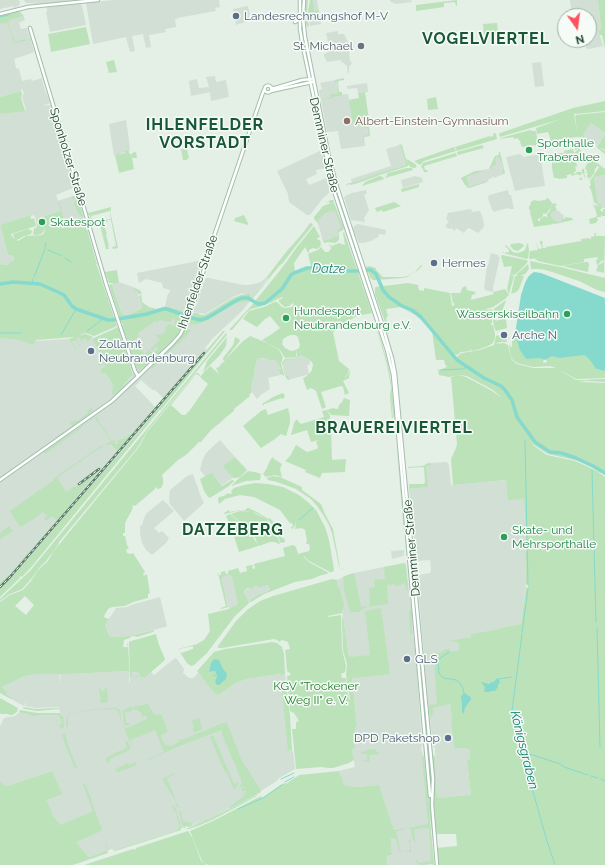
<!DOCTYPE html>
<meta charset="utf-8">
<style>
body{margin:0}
#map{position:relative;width:605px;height:865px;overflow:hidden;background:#e4efe6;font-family:Raleway,sans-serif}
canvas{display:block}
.north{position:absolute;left:557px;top:8px;width:40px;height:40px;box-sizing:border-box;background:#f5fbf6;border:1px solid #a0b1a6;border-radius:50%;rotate:166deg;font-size:11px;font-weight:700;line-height:16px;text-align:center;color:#20432f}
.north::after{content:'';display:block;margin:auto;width:14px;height:18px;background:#ff525d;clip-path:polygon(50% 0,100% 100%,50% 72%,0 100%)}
</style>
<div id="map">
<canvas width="605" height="865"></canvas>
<div class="north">N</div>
</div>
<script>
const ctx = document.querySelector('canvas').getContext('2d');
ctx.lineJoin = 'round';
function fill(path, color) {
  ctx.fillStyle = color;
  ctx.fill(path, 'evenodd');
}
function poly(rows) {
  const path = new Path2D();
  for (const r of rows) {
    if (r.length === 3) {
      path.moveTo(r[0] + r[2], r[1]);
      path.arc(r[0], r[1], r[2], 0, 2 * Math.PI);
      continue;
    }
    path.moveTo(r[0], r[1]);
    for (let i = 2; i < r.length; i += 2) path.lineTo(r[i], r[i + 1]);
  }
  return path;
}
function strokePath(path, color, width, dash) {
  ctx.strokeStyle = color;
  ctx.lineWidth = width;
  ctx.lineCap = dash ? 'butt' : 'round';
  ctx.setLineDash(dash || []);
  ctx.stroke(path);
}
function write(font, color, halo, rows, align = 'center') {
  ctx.font = font + ' Raleway,sans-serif';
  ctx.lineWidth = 3;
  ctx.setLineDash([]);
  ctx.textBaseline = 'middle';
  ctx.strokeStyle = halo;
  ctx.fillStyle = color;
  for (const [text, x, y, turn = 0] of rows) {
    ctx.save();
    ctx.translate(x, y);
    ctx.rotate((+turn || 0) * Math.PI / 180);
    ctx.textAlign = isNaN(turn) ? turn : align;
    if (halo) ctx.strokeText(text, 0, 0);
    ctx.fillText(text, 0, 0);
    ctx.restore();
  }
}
fill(poly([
 [0,0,19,0,20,4,18,6,14,8,14,6,0,9],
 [24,0,81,0,42,4,27,3,25,2],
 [114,0,219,0,220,7,215,8,216,11,177,18,177,19,175,19,176,27,165,29,166,32,149,35,151,47,146,48,143,34,132,36,135,51,130,52,126,37,93,44,86,3],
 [310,0,317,0,321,24,310,26,308,13],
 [390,0,411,0,412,2,396,4,391,2],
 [570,0,598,0,601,29,599,35,600,36,603,46,589,49,586,48,585,40,589,40,589,16,572,16],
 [79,4,81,4,82,6,86,25,50,32,46,12,47,12,47,7],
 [248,6,250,15,249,15,249,19,245,21,245,22,236,25,233,9],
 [23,15,25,20,19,23,21,29,27,28,34,51,32,53,14,59,16,68,19,69,22,81,31,79,32,81,42,78,43,85,50,103,42,106,51,105,60,137,64,152,64,155,63,156,66,164,69,167,75,187,56,195,58,201,77,195,85,224,66,229,61,211,36,219,34,215,0,225,0,114,26,110,22,97,24,93,22,89,21,89,21,91,0,97,0,24,6,21,7,18],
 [338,31,338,34,344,34,348,42,350,61,352,63,350,66,349,66,349,73,348,73,347,66,340,60,327,62,324,56,324,54,330,51,326,33],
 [541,62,544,86,535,87,532,63],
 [215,76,216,82,226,80,229,97,211,101,210,92,191,96,189,81,196,79,197,80,199,88,209,87,206,77],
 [336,80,339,95,348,94,349,100,359,98,358,94,370,126,369,127,370,136,364,137,365,146,341,149,338,131,327,132,319,90,322,89,320,83],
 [367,83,368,92,358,93,357,88,348,89,347,88,347,86],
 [126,120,129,140,130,150,114,156,109,124],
 [591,123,605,133,605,134,598,146,583,135],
 [400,145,406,165,352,183,351,179,391,166,386,149],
 [320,151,322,152,324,164,326,168,316,170,317,174,306,179,309,185,327,178,330,191,329,193,323,198,310,215,307,215,289,202,288,194,277,171],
 [520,154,524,157,540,154,545,186,529,188,528,188,515,191,506,157],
 [499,155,504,174,494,178,493,176,492,177,492,178,489,179,487,182,469,188,467,187,461,178,475,171,489,169,495,156],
 [605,175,605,208,603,208,601,207,601,204,598,204,594,177],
 [415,176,422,178,423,182,403,188,401,180],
 [366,190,367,193,364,195,369,210,364,218,365,222,351,220,344,197,347,195,352,193],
 [508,190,509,195,511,195,514,209,509,209,508,208,496,211,496,212,493,211,492,210,488,198,489,195],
 [333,202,334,203,344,229,339,232,339,238,324,243,317,221],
 [471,209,472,212,480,211,483,219,484,225,483,228,478,233,469,228,467,229,464,233,456,228,455,231,451,228,450,229,445,227,449,221,446,219,448,213],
 [560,211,561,214,563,214,564,219,562,219,562,221,558,222,554,220,552,218,551,214,552,212],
 [358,224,386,230,385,235,379,234,378,237,371,241,363,243,359,243,353,229,354,226],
 [0,226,8,255,13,255,14,261,7,265,0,264],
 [491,253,498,255,498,257,500,257,493,288,493,292,485,290,484,288,487,266,488,266],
 [203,260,188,312,165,306,168,293,169,294,170,290,163,288,162,283,146,279,139,283,137,273],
 [267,277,268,278,252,297,249,293,244,294,243,293,233,297,205,314,193,312,195,307,198,302,204,282,206,278,209,278,243,285,248,285,254,284,261,282],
 [115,282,122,283,133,287,137,291,142,308,137,309,137,311,127,315,122,314,112,283],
 [250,301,242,311,213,338,205,348,207,350,154,412,140,431,107,468,106,468,14,575,0,588,0,585,5,581,25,557,9,575,0,582,0,338,18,340,33,345,35,341,69,339,70,339,85,334,90,336,109,364,103,373,105,373,113,384,123,387,125,383,132,377,133,374,118,327,124,324,153,319,165,314,170,315,176,319,178,323,181,324,184,322,196,325,207,321,235,304],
 [141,380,150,388,153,390,155,390,163,398,155,407,135,386],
 [136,430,126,442,117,451,114,448,117,444,116,441,126,437],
 [301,355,310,360,310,364,307,365,309,374,288,380,284,371,283,362,286,360,296,358],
 [261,358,269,360,275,360,280,366,281,370,279,371,280,375,268,378,270,389,262,394,257,399,252,392,251,386,255,374,254,371,256,363,258,359],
 [220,440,235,457,224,466,233,478,222,485,212,474,205,476,200,470,202,461,206,453],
 [446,462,448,463,449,466,451,485,507,480,524,499,526,552,525,553,526,583,521,624,499,628,499,629,472,634,472,637,458,640,459,650,438,705,450,704,452,719,451,722,452,731,454,748,466,748,469,750,470,752,470,758,467,760,471,795,437,798,435,748,433,746,428,702,417,575,430,573,431,569,430,560,418,561,416,554,409,489,427,487,425,465,426,464,429,463],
 [193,474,201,497,204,503,184,521,169,503,170,503,169,500,170,490,187,476],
 [163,500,174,511,154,528,159,533,162,531,169,538,166,543,152,555,146,550,142,543,140,533,140,526,142,525,144,518,147,513],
 [404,550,404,555,403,556,392,559,391,551],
 [404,563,406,565,409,591,412,613,413,634,416,656,422,745,421,749,424,757,434,864,422,865,387,865,387,858,388,856,392,855,391,838,394,830,379,785,356,787,343,785,339,771,355,767,352,750,355,746,354,741,357,737,355,728,357,725,352,677,343,615,342,613,343,606,343,601,337,585,337,580,340,579,344,576,354,573],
 [230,575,232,577,239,602,238,604,229,609,222,579,223,577],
 [257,584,259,587,268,585,270,589,268,591,258,595,250,600,251,602,249,603,244,592,249,587],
 [160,597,167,626,165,627,130,636,110,637,105,625,116,608,128,607,131,605],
 [175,658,177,659,184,669,184,670,183,673,189,678,193,678,198,673,218,695,219,695,234,684,246,679,280,674,285,674,287,691,282,691,289,751,292,750,293,752,295,769,279,778,277,781,259,792,212,817,179,829,114,850,112,849,89,857,54,817,47,800,52,771,7,786,0,782,0,726,4,718,15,716,20,712,27,715,41,716,57,715,60,713,59,707,35,708,25,706,28,699,24,706,20,704,12,699,12,698,6,694,2,687,24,675,37,674,59,673,61,686,60,673,70,674,129,671,129,682,130,683,130,670,150,671,154,675]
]), '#d1dfd5');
fill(poly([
 [306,0,308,0,307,13,309,26,307,27,305,18],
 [310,0,312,0,313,2,314,11,319,10,319,13,308,13],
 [457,0,457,6,456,6,455,2,444,3,444,7,416,11,416,5],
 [598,0,605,0,605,49,602,35,599,35,599,31,601,29],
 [19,11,23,15,25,20,23,16,9,20,9,22,8,22,12,36,13,36,15,42,25,39,26,41,31,39,31,40,14,43,7,22,0,24,0,15],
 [497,23,498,34,484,36,483,24],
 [86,27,90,44,51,52,48,34],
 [114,60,117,72,109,73,106,62],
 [344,78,344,80,338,81,339,92,342,92,342,95,333,97,333,98,321,99,331,97,331,94,337,94,338,92,337,82,335,82,335,80],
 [21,91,22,94,21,98,25,111,0,114,0,97],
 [365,92,366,98,366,99,370,126,369,127,370,136,364,137,364,146,363,135,364,136,369,135,368,128,364,128,364,126,362,126,362,125,356,125,353,124,349,100,359,98,358,93],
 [436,97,438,109,428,110,427,99],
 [605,101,605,111,576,114,575,113,574,115,577,131,575,116,576,115,605,112,605,133,591,123,583,135,591,141,590,142,581,136,582,138,581,139,580,137,576,137,551,141,548,132,537,134,536,128,561,119,500,137,499,135,500,133,573,108],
 [56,121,64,152,64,155,63,156,53,125,49,125,50,124,51,125,55,123],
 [530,130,533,131,536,131,538,146,536,147,535,145,522,147,520,142,521,142,518,139,518,138,514,139,513,137,508,138,506,138,500,139,501,138],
 [496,133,497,139,457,151,455,147,490,136,490,137,493,136,493,134],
 [605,134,605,150,601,148,600,148,605,151,605,154,596,147,598,148,596,146,597,145,598,146],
 [576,143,579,143,579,148,581,151,605,169,605,175,594,177,598,204,601,204,602,209,600,209,601,211,603,212,603,209,605,209,605,216,602,216,601,215,601,217,597,217,598,221,597,221,596,223,590,224,589,219,596,217,597,216,594,204,594,210,593,202,593,204,600,207,594,202,591,190,589,187,591,185,590,181,600,166,599,167,597,166,594,171,595,172,589,180,589,177,587,178,587,175,588,174,588,173,586,173,586,172,587,172,587,170,586,170,585,168,588,162,588,159,584,160,584,158,582,158,582,161,581,161,580,158,575,158,574,160,576,161,577,167,575,166,576,170,576,172,574,171,574,174,577,173,576,172,582,172,582,169,584,169,585,178,585,179,583,173,581,173,582,180,580,180,579,178,581,178,581,175,578,175,577,174,572,176,571,174,565,176,567,176,567,178,558,179,558,178,554,178,552,168,552,161,550,152,552,155,554,154,553,152,556,152,557,153,564,153,564,151,573,149,574,153,579,149,578,149,575,150,575,148,578,147,578,144],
 [400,144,402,145,405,156,408,163,407,159,415,164,417,167,414,168,410,167,409,164,408,166,380,175,358,183,350,185,349,184,348,184,348,186,346,184,358,181,374,175,406,165,400,145,399,145],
 [482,145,484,148,458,155,457,152],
 [454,147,456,151,424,161,420,165,414,161],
 [181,149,187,149,189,158,187,159,187,160,183,160],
 [129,150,129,153,132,155,132,153,136,152,137,158,133,158,132,157,134,169,119,173,115,155,125,153,125,151],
 [499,152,500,152,505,173,502,173,503,172,503,168,499,157,496,157,496,159,495,159,496,165,491,167,491,168,489,169,495,156,499,155],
 [456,153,457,156,424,166,425,170,427,170,428,172,424,172,423,169,421,167,423,163],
 [407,168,412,168,413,170,385,178,388,173],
 [475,171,483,171,466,177,469,187,487,181,487,182,469,188,465,185,461,178],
 [379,176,383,177,384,179,362,186,365,182],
 [419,184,419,187,396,194,402,192,401,189],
 [77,195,73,200,72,197,59,201,66,227,79,224,78,218,85,222,97,264,96,265,97,266,117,326,94,336,86,333,77,336,86,334,93,337,87,342,86,339,84,338,82,340,83,343,85,343,83,344,83,343,79,337,76,339,79,345,81,345,79,347,79,346,75,340,72,342,76,348,77,348,76,349,69,339,75,337,36,340,33,345,18,340,0,338,0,264,7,265,14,260,13,255,8,255,0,225,32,215,30,218,32,219,34,218,36,226,11,234,13,238,18,241,26,236,42,235,44,233,45,228,43,232,41,234,36,235,33,234,34,229,37,227,36,219,61,211,58,201],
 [78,198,84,218,78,214,74,203],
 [548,198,553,204,547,213,545,214,543,213,543,216,540,219,538,218,538,221,540,221,540,220,544,216,547,217,547,214,550,211,551,206,553,204,555,203,557,205,555,206,557,211,552,212,551,214,552,218,554,220,558,222,562,221,562,219,565,219,565,217,572,218,573,220,555,224,554,223,553,224,554,224,542,226,542,225,541,226,534,227,530,213,531,211,529,210,529,206,530,206,531,202,534,200,538,201,545,200],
 [331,200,333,200,334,201,333,202,334,203,344,229,339,232,339,239,338,241,335,243,328,242,325,243,323,241,321,235,324,241,334,238,334,236,335,236,336,238,337,237,337,236,338,236,339,232,337,231,341,228,335,210,333,212,332,210,325,213,318,220,319,222,318,223,314,219,314,217,323,206,331,203,329,202,325,203],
 [394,202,401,206,383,212,382,210,377,212,375,208],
 [111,207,111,210,110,211,118,248,113,249,112,246,113,247,116,246,111,220,108,220,107,222,104,221,104,220,105,220,111,219,110,214,111,213,110,211,91,216,92,219,91,219,89,218,90,217,90,215,88,215,88,213],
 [244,215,248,223,248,225,234,221,235,218],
 [99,221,101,221,101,222,106,224,104,225,106,232,107,233,106,234,109,247,108,247,109,249,111,249,106,249],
 [310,223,311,223,313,225,295,247,282,264,280,265,249,303,249,301,235,304,207,321,196,325,189,324,193,313,197,313,201,315,205,315,233,298,241,295,249,293,252,297,268,279,267,277,286,252,302,234],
 [314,226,320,237,317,238,318,240,320,240,321,244,320,247,317,249,313,248,309,250,309,252,308,253,305,247,294,263,295,271,311,266,308,254,318,250,321,247,325,252,328,252,331,249,331,247,328,244,332,246,339,243,344,245,345,245,343,233,344,232,372,313,357,316,350,320,345,325,333,332,339,361,349,369,347,375,343,379,347,376,350,369,349,378,343,381,349,393,345,395,343,387,341,386,321,392,326,407,322,409,316,391,311,388,307,390,303,378,307,376,307,375,310,373,312,370,313,364,310,360,301,355,296,358,284,361,283,365,286,376,289,375,288,376,289,379,290,379,288,380,285,376,282,362,285,359,295,358,297,356,296,350,299,348,300,345,298,337,295,335,291,335,288,336,283,339,282,344,285,348,291,351,296,350,296,357,285,358,280,350,262,340,272,334,280,328,270,316,265,319,257,327,243,319,249,311,264,307,274,302,277,302,282,307,286,308,292,307,294,304,293,303,289,306,285,307,279,302,279,300,283,298,282,297,263,306,251,309,247,312,232,330,229,330,252,305,282,268,297,247],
 [28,229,32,231,31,234,24,236,19,239,16,240,14,238,13,234],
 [594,233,596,233,596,236,605,236,604,273,596,271,598,265,604,262,603,260,597,265,596,260,598,259,597,257,584,259,584,262,560,266,538,261,534,258,533,259,530,259,529,258,530,251,538,250,536,242,538,248,540,249,542,248,541,244,540,244,540,241,542,241,543,243,542,243,543,248,546,248,546,247,581,241,581,239,589,238,590,239,591,239,591,237,595,236],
 [520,243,524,245,524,246,518,251,514,250,510,246,511,244],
 [528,243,529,251,528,258,527,259,503,253,502,252,503,252,504,253,509,252,509,250,505,246,506,245,513,252,517,253,521,252,525,250,527,244],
 [502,255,526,260,528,261,526,264,516,274,513,275,510,275,512,266,504,267,501,256],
 [530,261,560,267,605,278,605,292,597,290,579,281,546,270,539,269,531,269],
 [586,262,588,262,589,264,588,272,562,266],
 [528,264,529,269,525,274,520,276,524,276,519,289,516,292,511,294,515,276,518,276,516,275],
 [421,265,422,266,417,271,407,277,403,278,376,280,373,280,370,277,366,267,369,266,376,268,376,270,383,277,404,277,410,275,415,272],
 [117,270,119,283,109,283,105,272],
 [510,275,514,276,509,294,507,289],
 [408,283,418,285,419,290,424,291,424,288,450,293,452,306,453,306,455,304,453,303,451,293,460,293,461,292,462,288,465,286,467,288,466,290,476,292,474,295,472,295,471,300,494,294,493,292,505,289,508,293,509,296,508,296,505,299,493,307,486,309,487,310,492,309,492,323,490,325,493,325,495,334,495,338,493,343,488,346,480,349,472,351,470,349,470,351,461,352,457,355,453,354,454,356,457,356,454,361,459,355,462,353,480,350,494,345,496,336,499,335,499,337,506,338,507,342,500,342,495,344,504,343,508,345,511,358,513,361,517,364,533,368,556,368,576,380,586,380,586,381,587,380,595,379,595,380,596,379,605,379,605,382,586,381,578,382,605,383,605,475,589,466,575,460,548,454,534,445,530,441,534,446,547,455,575,461,597,471,605,477,605,865,438,865,436,848,457,846,456,834,435,834,432,803,433,792,434,780,433,757,435,755,437,798,471,795,467,760,470,758,470,752,469,750,466,748,454,748,452,731,451,722,452,719,450,704,433,708,433,713,430,718,429,705,437,704,434,660,436,653,441,653,444,650,449,649,451,652,459,650,458,642,448,641,471,637,471,634,499,629,499,628,521,624,526,587,528,588,528,585,526,584,525,552,526,552,524,499,508,500,506,480,453,485,451,459,456,448,457,444,451,377,458,375,466,377,492,391,502,398,493,390,467,376,458,375,449,377,439,375,438,369,439,370,447,367,445,364,444,360,436,360,432,331,417,316,401,307,386,309,388,316,386,318,387,322,385,322,375,294,375,288,376,287],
 [467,694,471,697,471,700,465,708,465,711,462,712,461,700],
 [112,284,122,314,127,315,137,311,137,310,142,308,139,296,141,295,141,294,138,294,137,291,135,291,136,290,134,289,133,287,141,291,142,302,149,307,157,309,164,307,165,306,188,312,182,326,174,324,175,320,173,318,171,322,169,322,160,320,157,322,155,321,137,334,139,336,134,340,142,348,141,350,145,354,149,350,156,356,141,369,139,370,137,368,128,342,122,325,125,324,122,324,109,285],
 [506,300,502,312,503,313,505,312,506,319,507,328,496,331,494,327,493,319,495,318,496,321,502,318,503,314,501,313,499,314,496,316,498,318,493,316,494,309],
 [375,321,388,364,391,382,395,418,394,418,391,398,393,418,392,418,390,397,391,387,387,365,376,326],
 [169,324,181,328,176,336,157,355,155,352,158,349,157,347,155,347,153,350,150,349,160,340,155,334,162,335,165,331,166,327],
 [118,327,133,375,125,383,123,387,114,395,113,395,112,394,113,384,105,373,101,373,101,368,102,369,106,366,104,363,99,366,100,367,98,365,104,362,102,359,96,362,102,358,102,355,92,339],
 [186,328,191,331,153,368,152,367,179,340],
 [223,331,225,331,181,385,161,410,159,410,159,411,33,565,22,577,20,576,20,578,0,597,0,588,14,575,106,468,107,468,140,431,154,412],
 [226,333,227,334,226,336,147,431,138,447,59,542,58,545,46,561,39,568,32,578,22,589,8,595,0,601,0,599,30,571],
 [250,336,267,343,279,350,283,357,281,363,284,375,283,376,282,374,280,375,279,370,281,370,280,366,275,360,269,360,263,358,261,358,258,359,256,363,254,371,255,374,251,386,252,392,249,395,250,396,234,409,234,411,230,414,224,419,221,422,211,430,201,442,199,442,186,455,178,460,162,475,163,479,163,484,161,488,157,489,156,487,155,488,155,489,135,506,134,505,132,507,133,508,125,523,125,533,123,533,123,536,125,536,127,545,129,548,126,550,127,553,130,554,133,553,145,572,143,574,144,576,146,574,147,575,150,593,148,594,148,598,133,602,125,606,112,607,108,609,104,616,105,618,106,618,109,619,105,625,110,637,130,636,154,630,154,631,153,632,137,637,134,636,130,637,130,638,124,640,123,647,128,647,127,644,128,643,130,683,129,671,70,674,37,674,24,676,2,687,4,690,7,692,6,694,12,698,12,699,24,706,0,693,0,602,8,596,23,590,31,581,38,570,48,561,53,552,139,447,147,432,196,373,198,373,200,375,200,376,196,374,171,405,182,415,185,415,190,410,208,384,200,377,204,372,210,366,219,374,216,368,219,367,221,364,225,361,223,360,223,358,233,345,235,337,239,339,240,341,225,360,242,342],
 [25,596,34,605,26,615,15,606],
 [227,337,226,346,220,355,203,372,207,361],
 [515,337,519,338,530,352,544,359,543,362,544,363,547,362,546,356,580,349,597,365,596,369,599,370,599,369,605,367,605,378,576,379,556,368,550,366,533,367,517,363,513,360,511,357,509,345,510,345,511,347,512,347,512,340],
 [283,393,285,396,284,398,282,399,282,398,264,404,264,406,262,404,273,397],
 [344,398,350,400,349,416,331,415,327,410,333,408,336,409,338,409,339,405,342,402],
 [91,408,93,410,92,412,55,439,55,438,72,426,70,423,76,420,77,421,88,413,87,412],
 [288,408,290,417,290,423,286,436,281,434,275,439,261,448,243,426,261,411,266,409,268,415],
 [327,410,330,416,329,424,332,426,331,428,332,460,346,459,345,472,322,473,320,478,305,472,306,470,285,461,290,456,296,445,307,452,317,449,318,447,316,442,319,440,311,442,307,430,291,435,294,423,296,420,298,420,299,423,301,423,301,424,324,417,322,411],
 [96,417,97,417,99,422,107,433,106,437,106,433,95,418,45,454,44,452,45,451],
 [138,429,126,442,117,451,111,444,106,445,106,444,110,442,108,438,111,441,114,440,116,444,118,444,116,441,126,437],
 [102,445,103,448,102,447,89,455,57,478,66,492,73,487,75,487,98,471,68,507,61,517,37,545,36,544,57,521,53,516,46,521,44,518,47,516,43,512,34,519,20,527,11,513,10,511,54,480,53,479],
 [397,451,405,527,404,531,397,452],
 [235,457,247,470,240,477,236,478,233,478,223,466],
 [273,457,274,459,282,464,280,469,282,477,275,475,266,477,263,474,267,468,270,460],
 [429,463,430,463,431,465,426,466,428,487,409,489,409,485,410,484,424,484,425,482,424,468,423,467,408,468,408,467,423,466],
 [248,471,255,472,261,474,260,480,246,481,231,486,237,480],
 [212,473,222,486,232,480,233,480,234,481,229,486,210,498,208,497,204,491,200,479,207,475],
 [273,476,280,477,302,487,302,490,321,504,325,514,333,529,340,568,345,570,341,569,339,566,332,533,329,525,324,516,317,506,311,499,296,489,277,482,268,480,267,478],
 [255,483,268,484,283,487,299,495,309,503,316,510,325,527,329,540,334,569,333,572,330,572,309,561,304,556,304,557,309,562,329,573,319,576,312,579,295,582,264,594,251,602,250,600,258,595,268,591,270,589,268,585,257,588,258,587,256,585,251,589,249,587,245,590,244,593,246,596,249,603,235,616,207,653,194,665,191,666,187,663,179,651,181,653,193,649,193,646,179,649,179,650,178,649,197,644,204,640,210,631,208,614,229,609,238,604,238,602,232,577,230,575,223,577,222,579,228,607,221,609,221,608,226,606,218,573,220,575,221,575,221,572,225,571,226,574,228,574,228,571,238,568,240,573,247,571,246,566,253,565,253,566,252,567,253,569,254,569,255,568,254,564,285,556,283,548,289,546,293,545,296,547,298,554,309,551,310,549,309,544,306,544,307,541,305,530,302,528,295,529,296,526,296,522,295,527,292,529,291,527,293,526,293,528,294,527,294,526,293,526,292,523,290,523,289,522,280,510,254,497,240,495,225,499,219,504,218,499,219,497,224,496,228,493,230,494,232,493,231,491,234,488,244,485],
 [247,508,250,508,250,509,257,512,268,519,270,518,275,524,277,524,276,526,282,538,284,538,285,542,282,543,280,542,276,529,269,521,256,513,241,510,225,514,224,513,229,510,230,512,239,510,246,510],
 [240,511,252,512,266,519,275,530,280,544,279,544,275,542,270,542,259,546,258,545,258,546,239,552,231,527,226,516,230,514,245,527,246,530,250,528,252,534,248,536,246,531,246,535,250,537,253,536,254,539,258,545,251,528,239,521,231,514],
 [9,526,13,531,0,539,0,533],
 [34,549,9,577,0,585,0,582,9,575,25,557,25,556],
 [405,563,406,565,408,590,406,590,405,583,401,584,401,585,395,586,395,584,387,585,388,604,367,607,358,612,350,612,344,590,343,577,354,573,361,607,370,606,369,588,375,587,374,580,385,579,384,567],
 [332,579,337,580,337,585,340,590,344,605,342,613,328,616,328,617,341,615,342,649,346,666,345,672,341,674,342,678,346,678,349,700,350,699,346,675,347,664,343,650,342,620,343,615,349,657,370,655,365,611,381,608,390,674,352,678,357,726,355,728,357,737,356,739,354,741,355,747,352,750,354,760,349,763,333,768,328,768,321,767,296,769,292,729,296,729,296,722,299,721,294,713,290,711,287,676,291,675,291,674,287,671,286,658,285,650,290,649,288,642,282,640,279,642,277,640,274,639,222,648,218,648,218,646,236,621,247,610,260,601,273,596],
 [411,609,412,613,412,632,413,633,411,634,410,633,410,631,409,612,409,611],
 [156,634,159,645,165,659,165,660,144,678,140,676,135,678,135,676,140,676,139,672,132,672,131,678,130,678,129,642,131,641],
 [418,639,420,654,429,746,428,746,425,724],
 [272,642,277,643,282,647,284,654,285,674,281,675,280,674,246,679,234,684,219,695,216,694,207,684,197,671,198,670,214,652,225,649],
 [99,688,100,688,101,691,105,691,105,688,107,688,108,702,101,703],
 [282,691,287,691,290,716,292,750,288,751],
 [0,698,18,708,17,712,12,715,9,715,8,714,0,714],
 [148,704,153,713,154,715,156,715,161,714,168,732,161,735,161,738,165,745,171,746,179,742,179,739,182,740,223,723,227,723,241,759,260,789,261,792,254,796,210,819,189,827,185,826,185,828,184,828,182,824,179,811,182,812,181,814,183,822,184,821,186,822,190,822,192,825,212,817,230,808,230,805,231,806,245,795,244,794,246,792,245,790,243,792,241,789,243,788,242,786,239,789,241,784,241,779,222,734,222,732,221,730,182,745,146,761,146,760,164,752,155,730,130,740,126,730,131,743,130,743,124,727,125,726,126,729,127,728,147,719,146,715,142,717,141,712,140,713,140,711,138,712,138,710,133,710,133,707],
 [23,707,35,709,59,708,59,709,37,711,25,709,23,708],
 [132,707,132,711,125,712,126,723,131,723,128,725,124,725,123,710,124,711,126,708],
 [115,708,120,710,121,717,121,722,119,712,117,710,114,709,108,710,103,709,71,713,68,717,68,727,66,726,67,715,68,717,70,713,95,709],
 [20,710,37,713,59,713,62,716,63,716,64,728,63,728,59,727,62,722,59,716,57,715,33,716,21,713,19,712],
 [199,718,202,728,201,730,195,732,192,729,194,728,192,721],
 [62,734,65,734,70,751,77,767,75,768,66,747],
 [213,735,234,784,239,782,237,786,233,790,233,787,226,771,225,772,210,737],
 [125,741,127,741,130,747,130,749,126,752,111,758,109,763,108,764,106,759,108,758,107,757,126,748,126,747,127,747],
 [375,749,376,751,380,754,379,754,369,755,369,762,360,761,367,760,367,754,361,754,361,750,362,752,367,751,367,750],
 [422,756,424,757,434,864,436,865,433,865,432,864,422,865,417,864,416,860,419,860,418,860,418,863,431,861,430,852,431,851,429,828,417,829,414,830,415,840,416,840,414,841,413,840,411,830,409,828,428,824],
 [425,758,426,758,427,760,436,862,429,810],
 [135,762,136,765,124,770,123,769,123,770,119,772,116,771,115,769,128,763,129,765],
 [52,771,62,794,47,800,54,817,61,825,93,811,83,784,85,784,92,801,92,803,102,830,101,831,76,842,89,857,106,851,107,850,105,843,106,843,108,853,73,865,0,865,0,782,7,786],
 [339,771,344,785,356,787,379,785,394,830,402,829,403,828,405,829,397,831,396,832,401,852,409,851,409,850,410,849,409,841,407,841,410,840,411,852,400,852,396,839,394,838,391,838,392,855,388,856,387,857,387,865,210,865,205,864,202,861,190,831,215,820,261,796,262,798,282,784,286,783,286,784,299,775],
 [175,773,175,774,169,777,167,779,179,808,177,806,178,809,175,804,177,803,174,798,162,779],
 [259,794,255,797,214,819,198,826,189,829,186,829,212,818],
 [171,806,175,807,181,826,181,830,115,851,113,850,112,849,114,850,177,830,180,827,176,813],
 [188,831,193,839,201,861,206,865,84,865,133,849,135,850,136,848]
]), '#bce2ba');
fill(poly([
 [534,272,541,273,605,298,605,371,596,369,590,360,587,357,584,355,559,358,552,356,545,360,540,358,526,359,520,350,518,344,517,339,515,333,516,328,521,295,525,283,528,277,531,274],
 [214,659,219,660,223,669,227,674,226,679,219,685,217,685,215,682,217,677,217,675,215,671,213,671,209,672,211,663],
 [498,678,500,682,498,685,498,687,495,691,491,691,489,692,484,692,485,687,481,682,489,684,492,682,494,682,496,679],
 [465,693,471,697,471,700,465,708,464,714,462,712,461,696,463,694]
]), '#86dacd');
strokePath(poly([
 [0,17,9,15],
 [45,247,46,243],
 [48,250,62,256],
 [65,258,71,262],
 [34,277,45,249],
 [32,283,33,279],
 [181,317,183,315],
 [87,331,103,319],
 [0,333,21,333],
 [61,335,76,309],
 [441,370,462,369,468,367],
 [525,440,528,585],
 [592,470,596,622],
 [299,520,313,508],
 [597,628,600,747],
 [522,632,528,589],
 [522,634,512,711,516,732,547,841,555,865],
 [449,652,439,659,438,661,439,673,442,677,444,678,456,680,459,682,463,688,464,694],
 [214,676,217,674],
 [499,679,512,677],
 [523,754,533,755,560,764,564,767,588,775],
 [591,776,598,778],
 [281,779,294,773],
 [601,779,605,781],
 [285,782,294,777],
 [238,809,263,798,282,785]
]), '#86dacd', 1);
strokePath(poly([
 [0,284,13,282,40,284,60,293,64,295,72,306,76,309,108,320,112,320,147,314,163,309,167,309,192,318,200,320,207,318,237,300,242,298,248,298,258,304,265,303,270,299,282,289,291,275,294,273,307,268,312,268,326,270,348,271,357,271,369,270,371,270,376,274,383,290,389,297,402,306,412,310,421,317,457,360,484,378,501,386,505,390,512,400,517,417,535,442,550,452,561,453,576,458,593,466,605,473]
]), '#86dacd', 3.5);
const secondary = poly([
 [300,0,300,29,303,47,333,188,387,350,393,375,430,796],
 [304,0,303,18,305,37,329,157,337,187,382,324,392,358,395,373,433,779,432,804,437,865],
 [0,14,28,7,98,0],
 [295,22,297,21,299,17],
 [30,28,79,191,106,284,135,371,138,376],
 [268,89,3.5],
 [271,88,275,88,302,80,311,79],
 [271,91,312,82],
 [0,480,112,401,172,344,180,335,186,323,197,294,211,245,262,95,264,90]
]);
strokePath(secondary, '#a3bfad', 4.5);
strokePath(secondary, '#fff', 2.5);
const rail = poly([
 [79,484,99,469],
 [0,587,10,577,204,353]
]);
strokePath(rail, '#5b7e6a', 2.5);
strokePath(rail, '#f5fbf6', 1, [3]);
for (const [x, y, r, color] of [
 [236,16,4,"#5c6f8a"],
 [361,46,4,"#6b7280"],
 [347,121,4,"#8d6e63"],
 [529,150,4,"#2e9e5b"],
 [42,222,4,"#2e9e5b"],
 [434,263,4,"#5c6f8a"],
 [567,314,4,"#2e9e5b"],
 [286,318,4,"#2e9e5b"],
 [504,335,4,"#5c6f8a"],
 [91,351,4,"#5c6f8a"],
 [504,537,4,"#2e9e5b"],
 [407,659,4,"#5c6f8a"],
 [448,738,4,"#5c6f8a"]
]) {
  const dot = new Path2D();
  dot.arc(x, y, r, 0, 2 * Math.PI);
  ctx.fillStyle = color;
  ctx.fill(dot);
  strokePath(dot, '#f5fbf6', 1.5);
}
write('12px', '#4e5e75', '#f5fbf6', [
 ["Landesrechnungshof M-V",244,16],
 ["Hermes",442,263],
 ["Arche N",512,335],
 ["Zollamt",99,344],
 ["Neubrandenburg",99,358],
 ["GLS",415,659],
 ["DPD Paketshop",440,738,"right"]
], 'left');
write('12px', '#5b616d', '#f5fbf6', [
 ["St. Michael",353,46]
], 'right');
write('12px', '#785e54', '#f5fbf6', [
 ["Albert-Einstein-Gymnasium",355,121]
], 'left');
write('12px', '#27864d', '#f5fbf6', [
 ["Sporthalle",537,143],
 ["Traberallee",537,157],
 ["Skatespot",50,222],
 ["Hundesport",294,311],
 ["Neubrandenburg e.V.",294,325],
 ["Wasserskiseilbahn",559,314,"right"],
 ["Skate- und",512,530],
 ["Mehrsporthalle",512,544]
], 'left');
write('12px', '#20432f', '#f5fbf6', [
 ["Demminer Straße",324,145,77],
 ["Sponholzer Straße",68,157,73],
 ["Ihlenfelder Straße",198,282,-71],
 ["Demminer Straße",412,548,-95]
]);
write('12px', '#257f2c', '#f5fbf6', [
 ["KGV \"Trockener",316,686],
 ["Weg II\" e. V.",316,700]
]);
write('italic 13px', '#138171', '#f5fbf6', [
 ["Datze",329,269,1],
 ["Königsgraben",524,750,76]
]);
ctx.letterSpacing = '1px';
write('bold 16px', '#195835', '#f5fbf6', [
 ["VOGELVIERTEL",486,39],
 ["IHLENFELDER",205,125],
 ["VORSTADT",205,143],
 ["BRAUEREIVIERTEL",394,428],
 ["DATZEBERG",233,530]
]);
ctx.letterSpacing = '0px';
</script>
